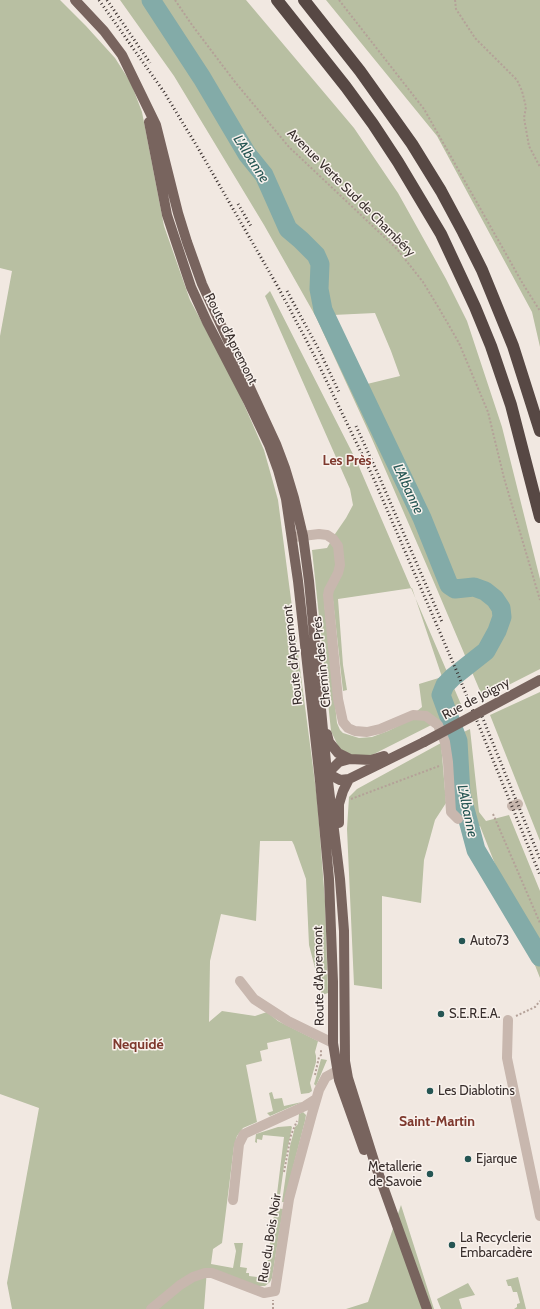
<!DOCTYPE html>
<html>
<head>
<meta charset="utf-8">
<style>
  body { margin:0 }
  canvas { display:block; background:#f1e8e1 }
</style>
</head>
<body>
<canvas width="540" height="1309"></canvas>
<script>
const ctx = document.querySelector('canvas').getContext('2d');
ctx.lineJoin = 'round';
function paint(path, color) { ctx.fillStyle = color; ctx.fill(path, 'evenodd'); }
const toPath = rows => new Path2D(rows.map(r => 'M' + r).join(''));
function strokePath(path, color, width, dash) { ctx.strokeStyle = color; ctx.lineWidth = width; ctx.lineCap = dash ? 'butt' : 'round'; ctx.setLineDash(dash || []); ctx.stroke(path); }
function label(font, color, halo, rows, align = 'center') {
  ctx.font = font + ' Cabin,sans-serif'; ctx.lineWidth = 3; ctx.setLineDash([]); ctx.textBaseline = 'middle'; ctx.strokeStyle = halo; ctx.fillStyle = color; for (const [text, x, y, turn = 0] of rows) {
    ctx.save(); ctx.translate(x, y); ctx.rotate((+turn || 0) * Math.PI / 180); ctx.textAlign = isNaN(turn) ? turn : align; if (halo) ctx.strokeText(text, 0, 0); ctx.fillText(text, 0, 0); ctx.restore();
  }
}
paint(toPath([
  [0,0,60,0,86,26,115,58,131,83,142,112,164,226,190,300,235,384,264,450,278,500,317,798,325,901,328,993,322,995,309,945,306,879,294,845,292,841,260,841,256,921,221,914,210,961,209,1022,222,1011,255,1016,267,1012,278,1021,318,1041,315,1052,316,1056,316,1062,310,1083,312,1091,309,1093,301,1094,290,1038,267,1043,268,1049,260,1051,262,1061,246,1065,257,1122,243,1128,237,1136,234,1146,222,1243,213,1249,211,1264,233,1268,236,1251,234,1243,243,1243,240,1267,247,1268,246,1273,249,1273,249,1276,265,1278,275,1208,283,1209,272,1278,270,1282,265,1286,257,1286,207,1269,204,1309,12,1309,7,1283,39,1108,0,1094,0,336,12,271,0,268],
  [120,0,246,0,354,128,398,193,446,279,467,321,502,427,540,579,540,669,483,698,433,580,372,439,316,317,264,225,174,76],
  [375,313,391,351,400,376,367,384,333,315],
  [326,0,540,0,540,347,532,312,437,136],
  [270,291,357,462,463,709,372,755,351,756,339,748,331,731,312,550,327,548,335,534,346,518,353,505,350,489,265,296],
  [412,588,442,677,419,684,422,707,400,725,388,731,372,737,359,738,343,733,340,730,337,723,324,601,333,600,343,691,347,690,343,665,338,599],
  [540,692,540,841,490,715],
  [470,729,479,812,486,821,509,815,540,891,540,978,480,826,462,832,453,799,447,740],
  [441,743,446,803,435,820,424,860,421,903,382,896,382,989,354,985,347,829,349,797,357,789],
  [321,1059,327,1060,316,1086,314,1084,315,1081],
  [272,1092,274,1099,282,1098,284,1106,302,1102,270,1116,267,1113,273,1111,269,1093],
  [303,1112,306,1115,305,1121,284,1202,282,1202,290,1146,295,1127,298,1124,299,1114],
  [291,1126,292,1127,284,1166,279,1202,276,1202,284,1137,263,1135,262,1140,257,1139,257,1143,255,1142,256,1134,278,1127],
  [401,1205,434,1309,346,1309,368,1302],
  [518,1277,526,1309,514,1309,517,1307,517,1304,520,1303,517,1292,513,1292,511,1286,508,1286,506,1280],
  [468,1283,475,1295,459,1299,462,1309,441,1309,437,1299]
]), '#b8bfa2');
strokePath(toPath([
  [151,0,202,78,247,154,264,175,288,229,301,240,316,255,320,264,319,289,323,310,422,518,449,585,455,589,474,587,485,591,495,599,501,608,502,617,497,631,486,651,453,677,445,685,441,695,458,741,461,794,476,850,540,957]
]), '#83aba8', 19);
strokePath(toPath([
  [175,0,192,25,235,82,289,147,397,249,423,282,440,310,459,343,488,412,504,478,540,600],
  [339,0,424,109,523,284,540,311],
  [455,0,456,9,475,38,517,80,522,91,526,107,524,118,529,146,540,167],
  [351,799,439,766],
  [493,814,540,923],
  [516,1016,535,1007,540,1001],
  [315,1075,319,1057,321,1055,321,1049],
  [284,1172,291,1135,297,1121],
  [271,1205,279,1206],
  [273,1309,273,1300]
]), '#b4a198', 2, [2, 2]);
strokePath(toPath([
  [294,537,319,534,327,535,333,539,338,546,340,565,338,573,329,590,328,595,338,699,343,722,348,728,355,731,367,732,380,729,413,715,426,716,438,725,445,742,448,762,451,812,458,819],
  [512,806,518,804],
  [240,981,254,999,288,1021,333,1043],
  [508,1020,507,1058,540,1216],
  [233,1200,239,1144,244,1134,305,1106,316,1099],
  [151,1309,180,1285,193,1277,205,1273,212,1273,264,1293,275,1291,289,1199,312,1114,319,1090,326,1077,337,1071,346,1069]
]), '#c8b7ae', 10);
strokePath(toPath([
  [75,0,104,31,122,55,156,125,178,213,187,242,202,284,276,444,285,468,294,498,303,536,309,581,327,773,340,879,344,931,345,1061,348,1078,375,1164,427,1309],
  [149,122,167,215,191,287,207,322,249,403,269,445,278,470,286,499,298,581,320,781,329,879,333,982,333,1043,339,1080,364,1150],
  [327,734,329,742,338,753,350,759],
  [323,771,340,780,349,779,424,742],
  [325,776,339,762,350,759,371,760,384,756],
  [339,823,339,804,343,791,349,779]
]), '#78645e', 10);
strokePath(toPath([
  [277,0,346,87,373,124,398,162,441,234,475,307,491,346,511,405,540,517],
  [304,0,360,71,412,144,441,191,463,232,482,270,513,346,540,431]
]), '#574844', 12);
strokePath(toPath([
  [99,0,164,92,198,148,278,287,313,353,373,477,457,672,540,875],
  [107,0,150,63],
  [238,204,252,228],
  [287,291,319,350,339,392],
  [356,426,378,474,442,622],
  [479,709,540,859]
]), '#382e2c', 3, [1, 3]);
strokePath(toPath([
  [424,742,540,680]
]), '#78645e', 10);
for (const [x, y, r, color] of [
  [462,941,4,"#255553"],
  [441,1014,4,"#255553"],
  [430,1091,4,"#255553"],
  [468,1159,4,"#255553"],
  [430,1174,4,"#255553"],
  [452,1245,4,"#255553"]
]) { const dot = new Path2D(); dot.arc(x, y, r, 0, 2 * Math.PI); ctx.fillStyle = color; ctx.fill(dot); strokePath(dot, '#f9f2ed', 1.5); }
label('13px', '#382e2c', '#f9f2ed', [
  ["Avenue Verte Sud de Chambéry",351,193,45],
  ["Route d'Apremont",231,339,63],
  ["Route d'Apremont",293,655,-96],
  ["Chemin des Prés",322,662,-96],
  ["Rue de Joigny",476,699,-28],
  ["Route d'Apremont",319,976,-91],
  ["Rue du Bois Noir",270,1238,-81]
]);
label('13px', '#382e2c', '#f9f2ed', [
  ["Auto73",470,941],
  ["S.E.R.E.A.",449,1014],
  ["Les Diablotins",438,1091],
  ["Ejarque",476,1159],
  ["Metallerie",422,1167,"right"],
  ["de Savoie",422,1182,"right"],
  ["La Recyclerie",460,1238],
  ["Embarcadère",460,1253]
], 'left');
label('italic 14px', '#255553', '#f9f2ed', [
  ["L'Albanne",251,159,57],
  ["L'Albanne",408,489,65],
  ["L'Albanne",467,811,78]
]);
label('bold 14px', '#7e382d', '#f9f2ed', [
  ["Les Près",347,461],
  ["Nequidé",138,1045],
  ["Saint-Martin",437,1122]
]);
</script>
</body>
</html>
